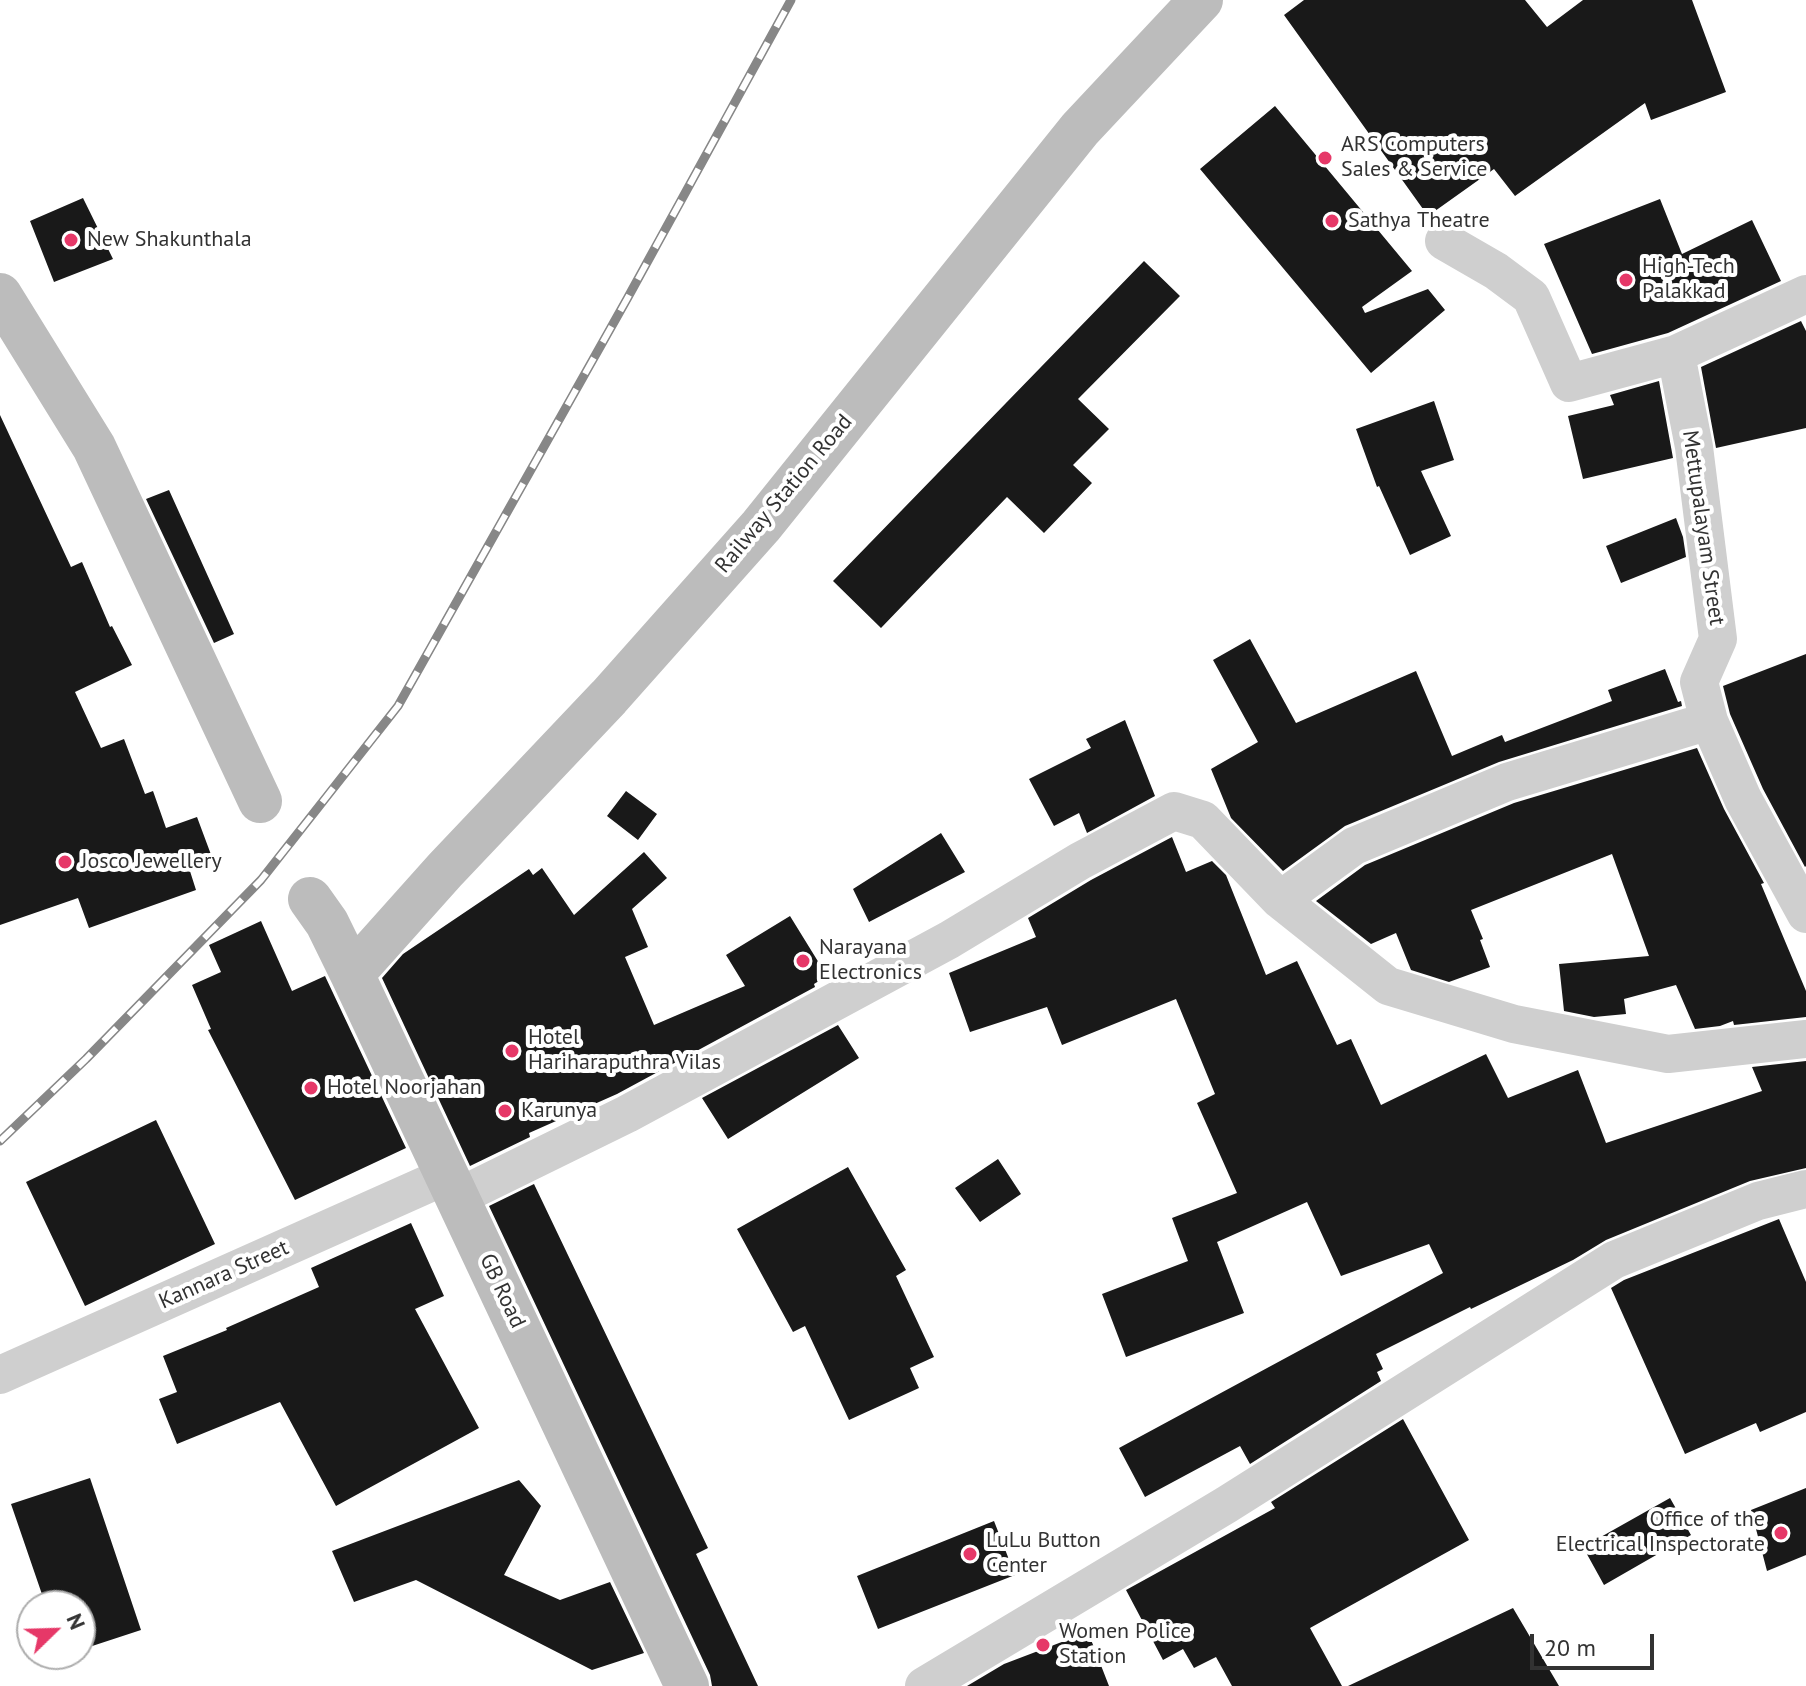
<!DOCTYPE html>
<html>
<head>
<meta charset="utf-8">
<style>
  body { margin:0 }
  #map { position:relative; width:1806px; height:1686px; overflow:hidden; background:#fff; font-family:"PT Sans",sans-serif }
  canvas { display:block }
  .north { position:absolute; left:16px; top:1590px; width:80px; height:80px; box-sizing:border-box; background:#fff; border:2px solid #adadad; border-radius:50%; rotate:67deg; font-size:22px; font-weight:700; line-height:32px; text-align:center; color:#323232 }
  .north::after { content:''; display:block; margin:auto; width:28px; height:36px; background:#e63868; clip-path:polygon(50% 0,100% 100%,50% 72%,0 100%) }
  .scale { position:absolute; left:1530px; top:1634px; width:124px; height:36px; box-sizing:border-box; border:4px solid #323232; border-top:0; padding-left:10px; font-size:24px; line-height:28px; white-space:nowrap; color:#323232; -webkit-text-stroke:6px #fff; paint-order:stroke }
</style>
</head>
<body>
<div id="map">
<canvas width="1806" height="1686"></canvas>
<div class="north">N</div>
<div class="scale">20 m</div>
</div>
<script>
const ctx = document.querySelector('canvas').getContext('2d');
ctx.lineJoin = 'round';
function paint(path, color) { ctx.fillStyle = color; ctx.fill(path, 'evenodd'); }
const toPath = rows => new Path2D(rows.map(r => 'M' + r).join(''));
function strokePath(path, color, width, dash) { ctx.strokeStyle = color; ctx.lineWidth = width; ctx.lineCap = dash ? 'butt' : 'round'; ctx.setLineDash(dash || []); ctx.stroke(path); }
function label(font, color, halo, rows, align = 'center') {
  ctx.font = font + ' "PT Sans",sans-serif'; ctx.lineWidth = 8; ctx.setLineDash([]); ctx.textBaseline = 'middle'; ctx.strokeStyle = halo; ctx.fillStyle = color; for (const [text, x, y, turn = 0] of rows) {
    ctx.save(); ctx.translate(x, y); ctx.rotate((+turn || 0) * Math.PI / 180); ctx.textAlign = isNaN(turn) ? turn : align; if (halo) ctx.strokeText(text, 0, 0); ctx.fillText(text, 0, 0); ctx.restore();
  }
}
paint(toPath([
  [1304,0,1525,0,1547,27,1583,0,1692,0,1726,92,1651,120,1645,103,1515,196,1494,169,1428,216,1284,15],
  [1275,106,1412,271,1362,307,1365,313,1428,289,1445,310,1371,373,1200,169],
  [83,198,113,259,54,282,30,221],
  [1660,199,1682,254,1752,220,1781,281,1668,333,1592,354,1544,244],
  [1144,261,1180,296,1078,399,1109,429,1073,465,1092,483,1044,533,1007,497,881,628,833,581],
  [1801,321,1806,331,1806,428,1716,448,1701,367],
  [1659,381,1673,458,1583,479,1568,416,1614,405,1610,395],
  [1434,401,1454,460,1421,471,1451,536,1410,555,1379,486,1377,487,1356,429],
  [0,415,71,567,82,562,110,627,112,626,132,665,75,692,101,748,124,739,145,794,153,791,166,828,197,817,213,860,189,868,196,890,89,928,78,898,0,925],
  [169,490,234,634,214,643,146,499],
  [1676,518,1683,537,1686,557,1621,583,1606,546],
  [1250,639,1296,723,1416,671,1452,756,1502,735,1505,742,1612,701,1608,690,1665,669,1678,702,1681,701,1682,706,1499,762,1345,826,1283,871,1231,818,1211,769,1258,742,1213,660],
  [1806,654,1806,866,1805,867,1763,789,1730,714,1723,686],
  [1125,720,1155,796,1087,833,1079,813,1054,826,1029,779,1091,748,1086,739],
  [1697,748,1724,809,1764,883,1761,884,1806,991,1806,1017,1734,1025,1733,1021,1720,1026,1695,1029,1676,985,1624,999,1626,1014,1594,1017,1564,1011,1559,964,1649,956,1612,854,1471,910,1483,939,1480,940,1490,967,1449,982,1411,970,1396,933,1371,944,1316,901,1365,865,1514,803],
  [626,791,657,814,638,840,607,816],
  [941,833,965,872,869,922,853,889],
  [1172,837,1186,872,1212,861,1226,875,1266,975,1297,961,1337,1045,1351,1039,1381,1105,1486,1054,1508,1098,1578,1070,1606,1143,1762,1091,1752,1067,1806,1061,1806,1168,1750,1181,1606,1240,1573,1260,1471,1309,1470,1307,1376,1354,1383,1369,1377,1372,1381,1381,1250,1464,1240,1446,1145,1497,1119,1448,1443,1273,1429,1244,1341,1276,1307,1202,1217,1242,1244,1313,1126,1357,1102,1294,1188,1261,1172,1218,1237,1193,1197,1103,1215,1094,1176,999,1062,1045,1047,1007,970,1032,949,973,1036,937,1028,918,1091,880],
  [644,852,667,878,632,909,648,947,625,957,654,1025,745,986,726,955,790,916,827,976,814,984,815,987,617,1094,529,1133,530,1137,470,1166,382,978,403,954,529,869,533,875,542,868,574,915],
  [261,921,292,991,325,976,406,1148,295,1200,208,1030,211,1029,192,985,221,972,209,945],
  [838,1025,859,1058,728,1139,702,1098],
  [156,1120,215,1244,85,1306,26,1182],
  [998,1159,1021,1194,980,1222,955,1188],
  [848,1167,906,1270,896,1276,934,1357,910,1368,919,1388,849,1420,805,1326,793,1332,737,1229],
  [534,1184,708,1548,696,1554,758,1686,712,1686,710,1675,489,1206],
  [1779,1219,1806,1282,1806,1412,1760,1432,1756,1423,1685,1454,1611,1288,1624,1280],
  [411,1223,444,1296,415,1309,479,1428,336,1506,280,1402,177,1444,159,1399,177,1392,163,1356,227,1330,226,1328,319,1287,311,1268],
  [1403,1419,1469,1540,1310,1628,1342,1686,1232,1686,1216,1657,1194,1668,1183,1649,1163,1660,1126,1590,1275,1508,1271,1502],
  [90,1478,141,1630,80,1650,80,1606,46,1606,11,1504],
  [519,1480,541,1506,504,1575,560,1600,610,1582,644,1653,592,1670,416,1580,354,1602,332,1551],
  [1806,1488,1806,1555,1767,1571,1751,1510],
  [1670,1498,1691,1535,1604,1585,1583,1547],
  [994,1521,1015,1575,878,1629,857,1576],
  [1513,1608,1559,1686,1348,1686],
  [1088,1632,1109,1686,967,1686,1004,1664]
]), '#191919');
strokePath(toPath([
  [1444,241,1496,271,1531,297,1569,383,1676,354],
  [1806,294,1676,354,1694,447,1718,639,1699,682,1709,721,1743,799,1806,914],
  [1280,900,1354,846,1507,782,1709,721],
  [458,1197,627,1114,949,940,1080,861,1174,811,1203,820,1280,900,1388,986,1514,1024,1668,1054,1806,1039],
  [0,1375,448,1175],
  [924,1686,1226,1505,1614,1260,1758,1201,1806,1189]
]), '#cfcfcf', 38);
strokePath(toPath([
  [0,295,94,447,260,801],
  [310,899,327,923,352,974,687,1686],
  [352,974,445,870,609,697,761,526,1080,129,1201,0]
]), '#bcbcbc', 44);
const rail = toPath([
  [0,1141,86,1059,261,880,398,706,627,299,791,0]
]);
strokePath(rail, '#878787', 9);
strokePath(rail, '#fff', 6, [18]);
for (const [x, y, r, color] of [
  [1325,158,8,"#e63868"],
  [1332,221,8,"#e63868"],
  [71,240,8,"#e63868"],
  [1626,280,8,"#e63868"],
  [65,862,8,"#e63868"],
  [803,961,8,"#e63868"],
  [512,1051,8,"#e63868"],
  [311,1088,8,"#e63868"],
  [505,1111,8,"#e63868"],
  [1781,1533,8,"#e63868"],
  [970,1554,8,"#e63868"],
  [1043,1645,8,"#e63868"]
]) { const dot = new Path2D(); dot.arc(x, y, r, 0, 2 * Math.PI); ctx.fillStyle = color; ctx.fill(dot); strokePath(dot, '#fff', 3); }
label('22px', '#323232', '#fff', [
  ["ARS Computers",1341,145],
  ["Sales & Service",1341,170],
  ["Sathya Theatre",1348,221],
  ["New Shakunthala",87,240],
  ["High-Tech",1642,267],
  ["Palakkad",1642,292],
  ["Josco Jewellery",81,862],
  ["Narayana",819,948],
  ["Electronics",819,973],
  ["Hotel",528,1038],
  ["Hariharaputhra Vilas",528,1063],
  ["Hotel Noorjahan",327,1088],
  ["Karunya",521,1111],
  ["Office of the",1765,1520,"right"],
  ["Electrical Inspectorate",1765,1545,"right"],
  ["LuLu Button",986,1541],
  ["Center",986,1566],
  ["Women Police",1059,1632],
  ["Station",1059,1657]
], 'left');
label('22px', '#323232', '#fff', [
  ["Railway Station Road",784,494,-50],
  ["Mettupalayam Street",1703,528,82],
  ["Kannara Street",224,1275,-24],
  ["GB Road",502,1291,65]
]);
</script>
</body>
</html>
